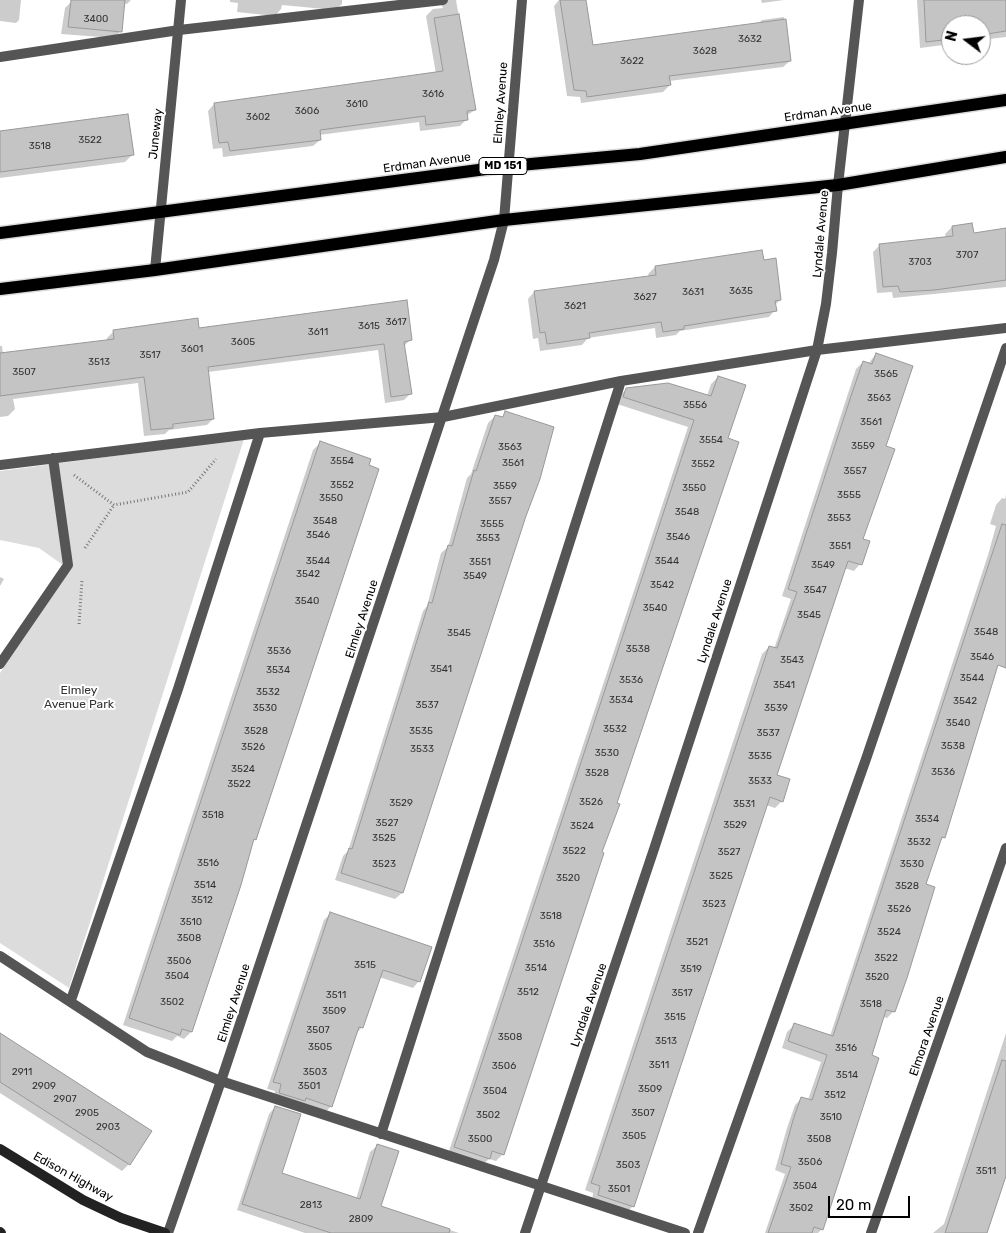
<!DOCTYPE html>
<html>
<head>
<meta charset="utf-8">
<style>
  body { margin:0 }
  #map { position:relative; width:1006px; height:1233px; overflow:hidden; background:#fff; font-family:Rubik,sans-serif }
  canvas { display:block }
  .north { position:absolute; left:941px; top:15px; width:50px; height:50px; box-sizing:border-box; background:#fff; border:1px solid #999; border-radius:50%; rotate:285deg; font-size:14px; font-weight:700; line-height:20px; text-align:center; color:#000 }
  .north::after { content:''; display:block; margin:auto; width:18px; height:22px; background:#000; clip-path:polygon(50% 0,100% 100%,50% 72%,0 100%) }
  .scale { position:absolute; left:828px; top:1196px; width:82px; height:22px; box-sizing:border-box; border:2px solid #000; border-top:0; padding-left:6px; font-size:15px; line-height:18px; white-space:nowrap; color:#000; -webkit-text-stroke:4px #fff; paint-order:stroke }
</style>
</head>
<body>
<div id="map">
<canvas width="1006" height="1233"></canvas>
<div class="north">N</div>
<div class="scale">20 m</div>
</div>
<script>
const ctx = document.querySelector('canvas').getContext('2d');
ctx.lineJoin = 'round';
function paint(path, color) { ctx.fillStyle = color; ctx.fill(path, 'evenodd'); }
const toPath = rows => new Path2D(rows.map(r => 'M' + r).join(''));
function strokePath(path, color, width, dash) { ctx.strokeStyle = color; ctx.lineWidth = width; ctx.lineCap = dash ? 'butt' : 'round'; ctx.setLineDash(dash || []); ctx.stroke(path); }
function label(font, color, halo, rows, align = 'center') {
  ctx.font = font + ' Rubik,sans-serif'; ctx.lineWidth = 4; ctx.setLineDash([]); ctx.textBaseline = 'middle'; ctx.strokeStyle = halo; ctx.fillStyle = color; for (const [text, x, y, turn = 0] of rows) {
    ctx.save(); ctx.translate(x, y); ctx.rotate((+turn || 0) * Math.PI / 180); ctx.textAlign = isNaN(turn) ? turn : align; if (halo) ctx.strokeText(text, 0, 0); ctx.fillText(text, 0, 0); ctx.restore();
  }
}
paint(toPath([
  [244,439,69,988,0,943,0,673,70,570,39,548,0,540,0,471]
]), '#dcdcdc');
paint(toPath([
  [0,0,21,0,19,20,16,23,0,21],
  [80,0,131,0,127,4,123,3,121,31,114,38,61,34,65,8,72,1],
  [230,0,342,0,342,4,335,10,282,5,281,9,275,16,237,12,238,3,230,2],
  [439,0,456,0,475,110,466,116,466,120,460,126,420,131,419,122,319,135,320,140,313,146,223,157,222,148,213,149,208,111,214,104,436,74,426,16,433,9,443,8],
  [559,0,585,0,592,46,757,25,762,20,784,17,790,61,783,67,669,81,670,85,663,92,581,103,580,97,567,96,554,6],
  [761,0,784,0,762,3],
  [917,0,1006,0,1006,37,981,40,981,25,951,25,951,44,920,48],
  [0,132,132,155,125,162,0,178],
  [952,227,973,234,1006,230,1006,287,893,298,892,292,877,293,873,252,880,245,946,238,945,234],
  [763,261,780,300,775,305,775,310,769,317,680,331,676,335,656,338,655,328,588,338,582,345,540,351,538,338,533,339,528,299,534,292,649,277,648,274,655,267],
  [198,329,410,340,403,347,410,394,404,400,385,403,378,350,208,372,213,419,207,425,169,430,165,434,144,436,138,383,13,399,15,409,8,416,0,417,0,346,2,346,3,354,107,341,107,338,114,331],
  [876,354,885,447,861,539,860,564,854,571,844,568,776,775,782,801,775,808,766,805,633,1206,626,1213,592,1202,593,1193,585,1190,762,654,769,647,774,649,791,599,782,596,856,369,863,362,868,364],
  [718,377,727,439,600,853,503,1154,496,1161,489,1159,482,1165,448,1154,688,427,617,404,619,396,627,389,707,396,711,384],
  [507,413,524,516,402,893,395,899,335,880,343,856,348,851,423,611,427,606,441,553,448,547,467,478,471,474,488,423,495,416,502,418],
  [320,443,255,839,251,843,240,884,191,1032,184,1039,177,1036,172,1041,123,1025,313,450],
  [1006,495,1006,638,944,837,939,842,925,885,894,1011,887,1018,883,1017,822,1229,818,1233,765,1233,785,1174,775,1170,787,1128,795,1105,802,1098,808,1100,821,1062,782,1048,787,1032,794,1025,830,1036,988,555,996,526,990,524,996,505,1002,498,1005,499],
  [0,577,4,579,0,586],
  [331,913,419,981,413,988,379,977,362,1027,356,1034,331,1106,325,1113,273,1099,275,1091,267,1089,324,920],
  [1006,1033,1006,1174,986,1233,933,1233,944,1224],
  [0,1035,129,1164,122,1171,0,1093],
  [275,1107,280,1174,356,1199,370,1152,377,1146,380,1207,459,1233,305,1233,237,1210,269,1114]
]), '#0003');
const building = toPath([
  [71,0,125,0,122,32,68,27,71,0],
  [560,0,586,0,593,45,786,19,791,61,669,76,671,85,587,97,586,91,574,90,560,0],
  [924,0,1006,0,1006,31,981,35,981,25,951,25,951,39,926,42,924,0],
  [459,14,476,110,467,111,468,120,426,125,425,116,320,130,321,140,230,151,228,142,219,143,214,103,443,71,434,18,459,14],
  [128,114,134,155,0,172,0,131,128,114],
  [972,223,974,233,1006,228,1006,280,935,290,900,292,898,286,883,287,879,244,953,236,952,226,972,223],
  [762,250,764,260,776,258,781,300,775,301,777,311,684,326,684,329,663,332,661,322,589,333,590,338,547,344,545,332,540,333,534,291,656,275,655,266,762,250],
  [407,300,412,340,404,342,412,394,391,397,384,344,208,367,214,419,173,424,173,428,151,430,144,377,0,396,0,353,114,339,113,330,198,318,199,328,407,300],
  [876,353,913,366,886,446,895,449,863,539,870,541,862,565,848,561,777,775,790,779,783,802,770,797,634,1207,598,1195,600,1186,591,1183,769,646,777,648,797,592,788,589,851,396,863,361,872,364,876,353],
  [718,376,746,385,728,438,739,442,617,803,620,804,602,852,604,853,504,1155,492,1151,490,1159,454,1147,694,420,623,397,626,388,668,383,711,396,718,376],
  [505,411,554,427,540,479,526,516,403,893,341,873,349,848,352,849,429,602,432,603,448,545,452,546,474,470,476,471,495,415,503,417,505,411],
  [320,441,371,459,369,465,379,469,256,840,254,839,241,885,192,1032,182,1029,180,1035,129,1018,320,441],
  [1002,524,1006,525,1006,668,998,665,945,838,942,837,926,884,935,887,907,978,895,1012,886,1010,872,1055,879,1058,823,1230,814,1227,812,1233,768,1233,791,1167,781,1164,793,1120,801,1097,812,1100,827,1055,788,1041,794,1023,833,1036,1002,524],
  [330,912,432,947,420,982,383,970,363,1028,359,1027,332,1107,306,1098,305,1101,279,1093,281,1084,273,1082,330,912],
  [0,1033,152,1131,130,1165,0,1082,0,1033],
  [1002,1060,1006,1061,1006,1176,987,1233,945,1233,1002,1060],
  [275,1106,301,1114,282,1173,360,1199,377,1144,399,1151,381,1206,450,1229,449,1233,331,1233,242,1204,275,1106]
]);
paint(building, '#c4c4c4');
strokePath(building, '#999', 1);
const primary = toPath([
  [0,233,509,166,640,154,1006,100],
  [0,289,155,270,504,220,838,185,1006,157]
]);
strokePath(primary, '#dbdbdb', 15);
strokePath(toPath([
  [74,475,114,505,188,492,216,459],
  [85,548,114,505],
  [79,624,82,580]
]), '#777', 3, [1, 2.5]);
strokePath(toPath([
  [0,57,179,30,443,0],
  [0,465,260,433,443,417,621,381,817,350,1006,328],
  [0,664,68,565,53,458],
  [0,956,147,1052,221,1081,685,1233],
  [71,1000,178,689,260,433],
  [381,1134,621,381],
  [698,1233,866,759,1006,348]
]), '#555', 10);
strokePath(toPath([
  [155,270,181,0],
  [168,1233,221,1081,494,260,504,220,522,0],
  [525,1233,654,849,817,350,826,304,832,253,838,185,859,0],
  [871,1233,1006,848]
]), '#555', 10);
strokePath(toPath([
  [0,1149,83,1200,121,1218,165,1233],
  [0,1232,1,1233]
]), '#222', 10);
strokePath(primary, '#000', 12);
label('10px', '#313131', null, [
  ["3400",96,19],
  ["3632",750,39],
  ["3628",705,51],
  ["3622",632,61],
  ["3616",433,94],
  ["3610",357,104],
  ["3606",307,111],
  ["3602",258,117],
  ["3522",90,140],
  ["3518",40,146],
  ["3707",967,255],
  ["3703",920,262],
  ["3635",741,291],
  ["3631",693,292],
  ["3627",645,297],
  ["3621",575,306],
  ["3617",396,322],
  ["3615",369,326],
  ["3611",318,332],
  ["3605",243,342],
  ["3601",192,349],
  ["3517",150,355],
  ["3513",99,362],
  ["3507",24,372],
  ["3565",886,374],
  ["3563",879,398],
  ["3556",695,405],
  ["3561",871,422],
  ["3554",711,440],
  ["3559",863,446],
  ["3563",510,447],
  ["3554",342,461],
  ["3561",513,463],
  ["3552",703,464],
  ["3557",855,471],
  ["3552",342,485],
  ["3559",505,486],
  ["3550",694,488],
  ["3555",849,495],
  ["3550",331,498],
  ["3557",500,501],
  ["3548",687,512],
  ["3553",839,518],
  ["3548",325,521],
  ["3555",492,524],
  ["3546",318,535],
  ["3546",678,537],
  ["3553",488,538],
  ["3551",840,546],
  ["3544",318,561],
  ["3544",667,561],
  ["3551",480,562],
  ["3549",823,565],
  ["3542",308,574],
  ["3549",475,576],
  ["3542",662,585],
  ["3547",815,590],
  ["3540",307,601],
  ["3540",655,608],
  ["3545",809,615],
  ["3548",986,632],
  ["3545",459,633],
  ["3538",638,649],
  ["3536",279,651],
  ["3546",982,657],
  ["3543",792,660],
  ["3541",441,669],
  ["3534",278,670],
  ["3544",972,678],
  ["3536",631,680],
  ["3541",784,685],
  ["3532",268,692],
  ["3534",621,700],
  ["3542",965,701],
  ["3537",427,705],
  ["3530",265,708],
  ["3539",776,708],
  ["3540",958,723],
  ["3532",615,729],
  ["3528",256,731],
  ["3535",421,731],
  ["3537",768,733],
  ["3538",953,746],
  ["3526",253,747],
  ["3533",422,749],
  ["3530",607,753],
  ["3535",760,756],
  ["3524",243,769],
  ["3536",943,772],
  ["3528",597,773],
  ["3533",760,781],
  ["3522",239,784],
  ["3526",591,802],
  ["3529",401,803],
  ["3531",744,804],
  ["3518",213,815],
  ["3534",927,819],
  ["3527",387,823],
  ["3529",735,825],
  ["3524",582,826],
  ["3525",384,838],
  ["3532",919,842],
  ["3522",574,851],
  ["3527",729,852],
  ["3516",208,863],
  ["3523",384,864],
  ["3530",912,864],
  ["3525",721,876],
  ["3520",568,878],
  ["3514",205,885],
  ["3528",907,886],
  ["3512",202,900],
  ["3523",714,904],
  ["3526",899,909],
  ["3518",551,916],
  ["3510",191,922],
  ["3524",889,932],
  ["3508",189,938],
  ["3521",697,942],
  ["3516",544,944],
  ["3522",886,958],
  ["3506",179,961],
  ["3515",365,965],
  ["3514",536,968],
  ["3519",691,969],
  ["3504",177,976],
  ["3520",877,977],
  ["3512",528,992],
  ["3517",682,993],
  ["3511",336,995],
  ["3502",172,1002],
  ["3518",871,1004],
  ["3509",334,1011],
  ["3515",675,1017],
  ["3507",318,1030],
  ["3508",510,1037],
  ["3513",666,1041],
  ["3505",320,1047],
  ["3516",846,1048],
  ["3511",659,1065],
  ["3506",504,1066],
  ["2911",22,1072],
  ["3503",315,1072],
  ["3514",847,1075],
  ["2909",44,1086],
  ["3501",309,1086],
  ["3509",650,1089],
  ["3504",495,1091],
  ["3512",835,1095],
  ["2907",65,1099],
  ["2905",87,1113],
  ["3507",643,1113],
  ["3502",488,1115],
  ["3510",831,1117],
  ["2903",108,1127],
  ["3505",634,1136],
  ["3500",480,1139],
  ["3508",819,1139],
  ["3506",810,1162],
  ["3503",628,1165],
  ["3511",986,1171],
  ["3504",805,1186],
  ["3501",619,1189],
  ["2813",311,1205],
  ["3502",801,1208],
  ["2809",361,1219]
]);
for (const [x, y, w] of [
  [503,166,48]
]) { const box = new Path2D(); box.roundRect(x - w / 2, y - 8.5, w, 17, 4); ctx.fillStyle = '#fff'; ctx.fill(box); strokePath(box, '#000', 1); }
label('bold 11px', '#000', null, [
  ["MD 151",503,166]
]);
label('12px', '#000', '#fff', [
  ["Elmley Avenue",501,103,-86],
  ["Erdman Avenue",828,112,-8],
  ["Juneway",156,134,-84],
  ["Erdman Avenue",427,163,-8],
  ["Lyndale Avenue",821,234,-85],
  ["Elmley Avenue",362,619,-72],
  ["Lyndale Avenue",715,621,-72],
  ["Elmley Avenue",234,1003,-72],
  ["Lyndale Avenue",589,1005,-71],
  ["Elmora Avenue",927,1036,-71],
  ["Edison Highway",73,1177,29]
]);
label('12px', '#333', '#fff', [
  ["Elmley",79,691],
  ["Avenue Park",79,705]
]);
</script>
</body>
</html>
